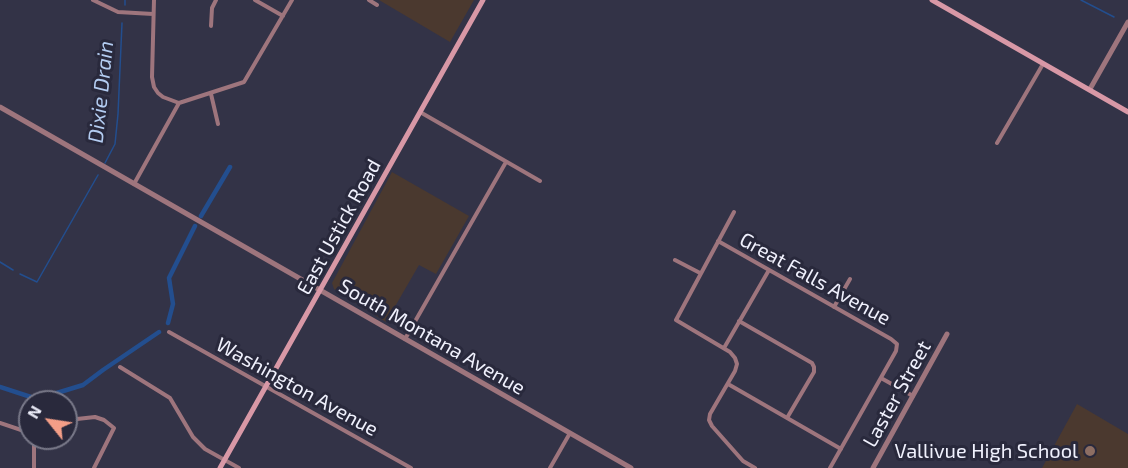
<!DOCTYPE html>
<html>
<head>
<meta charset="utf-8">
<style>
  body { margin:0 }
  #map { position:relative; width:1128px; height:468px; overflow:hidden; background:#333347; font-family:"Exo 2",sans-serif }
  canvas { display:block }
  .north { position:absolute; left:18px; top:390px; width:60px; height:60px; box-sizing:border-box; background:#29293c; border:2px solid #797989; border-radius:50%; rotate:300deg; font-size:16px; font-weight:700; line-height:24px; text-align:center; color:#f0f1fd }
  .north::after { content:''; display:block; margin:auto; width:21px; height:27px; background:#f49e87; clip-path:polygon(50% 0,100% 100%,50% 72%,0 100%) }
</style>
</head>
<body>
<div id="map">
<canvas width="1128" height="468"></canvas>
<div class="north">N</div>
</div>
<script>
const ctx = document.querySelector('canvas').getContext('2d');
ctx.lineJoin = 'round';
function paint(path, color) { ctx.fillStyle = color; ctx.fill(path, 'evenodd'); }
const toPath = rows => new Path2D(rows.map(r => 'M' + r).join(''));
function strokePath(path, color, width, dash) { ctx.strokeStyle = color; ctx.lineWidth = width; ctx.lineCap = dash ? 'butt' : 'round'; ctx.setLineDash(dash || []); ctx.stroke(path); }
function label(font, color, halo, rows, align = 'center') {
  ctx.font = font + ' "Exo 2",sans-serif'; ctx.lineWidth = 6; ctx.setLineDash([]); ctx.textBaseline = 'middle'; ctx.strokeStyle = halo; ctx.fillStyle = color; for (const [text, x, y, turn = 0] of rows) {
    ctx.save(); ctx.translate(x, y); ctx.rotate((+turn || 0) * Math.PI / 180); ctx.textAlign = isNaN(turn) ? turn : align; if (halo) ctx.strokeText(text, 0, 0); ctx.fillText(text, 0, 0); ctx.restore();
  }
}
paint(toPath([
  [392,172,469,216,436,274,419,265,386,322,334,289,332,283]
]), '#4a392f');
paint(toPath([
  [379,0,474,0,450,42],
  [1077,404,1128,434,1128,468,1042,468]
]), '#4b392f');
strokePath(toPath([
  [1081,0,1114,17],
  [125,5,125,0],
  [105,163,115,144,118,114,122,23],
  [0,262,13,270],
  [20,274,37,282,98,175]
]), '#234e8e', 1.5);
strokePath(toPath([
  [201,216,230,167],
  [168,323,173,304,169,278,195,226],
  [0,387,37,399,83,385,103,370,159,332]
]), '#234e8e', 4.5);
strokePath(toPath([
  [93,0,118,12,153,14],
  [154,0,152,77,154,87,158,93,163,97,179,103],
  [255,0,283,16],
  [369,0,377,5],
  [211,26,212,8,216,0],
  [211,94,218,124],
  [420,112,540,181],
  [997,143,1043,64],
  [134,184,179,103,244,82,292,0],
  [734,212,676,320,730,352,735,358,737,364,735,371,710,414,709,420,712,426,743,461,755,468],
  [718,241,891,339,897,344,896,351,830,468],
  [675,260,700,273],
  [834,307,850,279],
  [739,321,812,363,814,367,814,372,787,418],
  [169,332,411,468],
  [405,339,506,162],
  [724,348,769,270],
  [120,367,170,398,193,437,205,449,239,468],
  [881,378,913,396],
  [728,384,841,449],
  [0,423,30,433],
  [66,424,77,419,95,417,104,420,114,428,94,468],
  [34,468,34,438],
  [550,468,570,433]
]), '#9e757d', 4);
strokePath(toPath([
  [1090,89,1128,22],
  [0,107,631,468],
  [873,468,947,334]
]), '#9e757d', 5);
strokePath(toPath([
  [932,0,1128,112],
  [220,468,483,0]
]), '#d898a6', 5);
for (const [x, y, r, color] of [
  [1090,451,6,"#8d6e63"]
]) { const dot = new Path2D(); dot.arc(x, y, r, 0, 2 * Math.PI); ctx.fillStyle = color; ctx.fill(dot); strokePath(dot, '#29293c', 2); }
label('20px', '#f0f1fd', '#29293c', [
  ["East Ustick Road",339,227,-61],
  ["Great Falls Avenue",815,279,29],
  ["South Montana Avenue",432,337,30],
  ["Washington Avenue",297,387,29],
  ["Laster Street",897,394,-61]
]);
label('20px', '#f0f1fd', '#29293c', [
  ["Vallivue High School",1078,451]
], 'right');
label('italic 21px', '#b3ccf1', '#29293c', [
  ["Dixie Drain",101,92,-84]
]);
</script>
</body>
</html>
